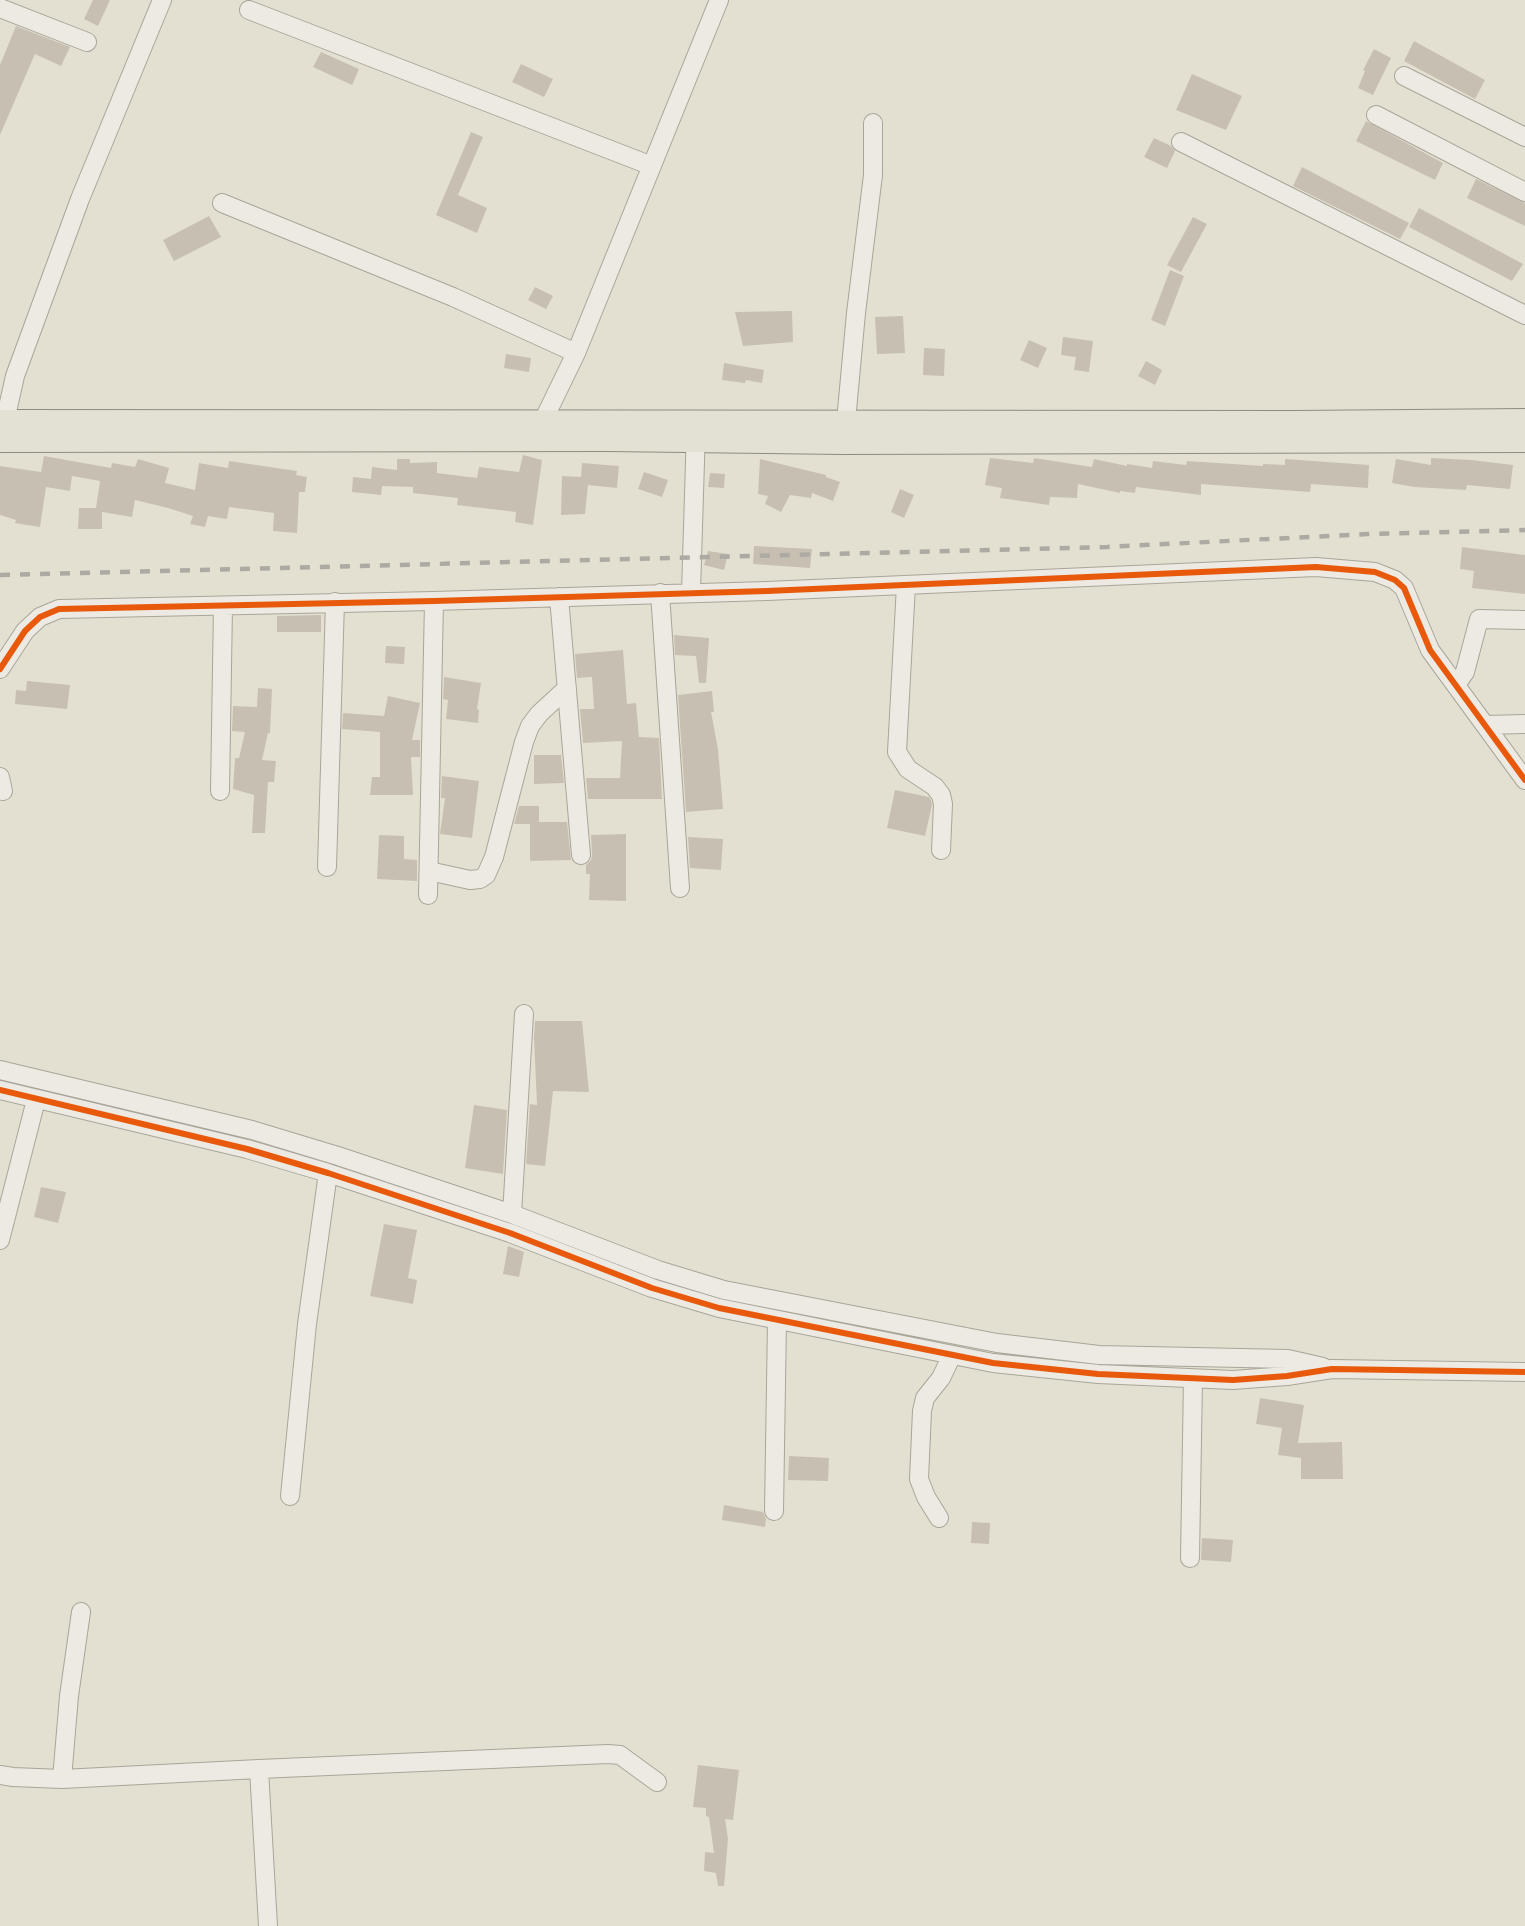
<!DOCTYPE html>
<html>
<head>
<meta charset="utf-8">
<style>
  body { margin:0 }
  canvas { display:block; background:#e3e0d1 }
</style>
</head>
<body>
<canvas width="1525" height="1926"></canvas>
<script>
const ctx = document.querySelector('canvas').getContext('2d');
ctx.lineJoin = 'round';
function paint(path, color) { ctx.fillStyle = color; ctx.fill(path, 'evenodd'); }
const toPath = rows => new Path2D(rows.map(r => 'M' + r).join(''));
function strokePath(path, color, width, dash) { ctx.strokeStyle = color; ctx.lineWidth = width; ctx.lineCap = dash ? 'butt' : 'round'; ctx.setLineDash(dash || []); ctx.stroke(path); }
paint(toPath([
  [93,0,110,0,98,26,84,19],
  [16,26,70,47,61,66,35,54,0,135,0,65],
  [1414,41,1485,80,1475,99,1404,61],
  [1374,49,1391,58,1373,95,1358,88,1365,71,1363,70],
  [321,52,359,69,352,85,313,67],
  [521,64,553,79,544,97,512,82],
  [1192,74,1242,96,1226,130,1176,110],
  [1366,121,1443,163,1435,180,1356,141],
  [471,132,483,137,458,195,487,208,477,233,436,215],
  [1154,138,1171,146,1175,151,1167,168,1144,157],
  [1302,167,1409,223,1400,239,1293,186],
  [1476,179,1525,203,1525,226,1467,198],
  [1419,208,1523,264,1512,281,1409,227],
  [209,216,221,237,174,261,163,240],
  [1193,217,1207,224,1181,272,1167,265],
  [1170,270,1184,276,1165,326,1151,320],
  [535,287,553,296,546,309,528,300],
  [792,311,793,342,743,346,735,312],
  [903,316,905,353,877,354,875,317],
  [1063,337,1093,341,1089,372,1074,370,1076,357,1061,355],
  [1029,340,1047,348,1038,368,1020,360],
  [924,348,945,349,944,376,923,375],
  [506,354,531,358,529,372,504,368],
  [1146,361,1162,370,1155,385,1138,376],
  [724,363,764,370,762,383,746,380,745,383,722,380],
  [523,455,542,460,533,525,515,522,516,512,457,505,458,498,413,493,413,487,382,486,381,495,352,492,353,477,371,479,372,467,397,470,397,459,410,459,410,463,437,462,437,473,477,478,479,467,519,472],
  [44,456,111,468,112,463,135,467,138,459,169,468,165,483,195,490,199,463,228,468,229,461,297,471,296,475,307,477,305,492,299,492,297,533,273,531,274,513,229,507,227,519,208,516,205,527,190,524,193,516,168,508,135,500,132,517,102,512,102,529,78,529,79,508,96,508,100,481,72,476,70,491,46,487,40,527,15,523,16,520,0,515,0,466,41,472],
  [990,458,1033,463,1034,458,1092,467,1094,459,1127,466,1127,464,1152,468,1153,461,1186,465,1187,461,1263,466,1263,464,1285,465,1285,459,1369,465,1368,488,1311,484,1310,492,1201,484,1201,495,1136,487,1135,493,1120,491,1120,493,1078,484,1077,498,1050,497,1049,505,1000,498,1002,488,985,485],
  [1431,458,1471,460,1513,465,1510,489,1467,485,1466,490,1415,487,1392,483,1396,459,1431,465],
  [760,459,826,475,826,477,840,482,833,501,812,493,811,498,790,495,781,512,765,504,768,496,758,494],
  [582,463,619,466,617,488,588,485,585,514,561,515,562,476,581,477],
  [644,472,668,480,662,497,638,489],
  [710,473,725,474,724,488,708,487],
  [900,489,914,495,904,518,891,512],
  [754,546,812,549,810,568,753,564],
  [1462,547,1525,555,1525,594,1472,588,1474,571,1460,569],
  [708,551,728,554,724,570,704,565],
  [321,615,321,632,277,632,277,616],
  [674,635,709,638,706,683,699,683,696,656,675,655],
  [386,646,405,647,404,664,385,663],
  [623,650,627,704,636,703,639,737,659,738,662,799,588,799,586,778,620,778,622,741,583,743,580,709,594,709,592,677,577,678,575,654],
  [444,677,481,683,477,709,479,710,478,723,446,719,448,700,443,699],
  [27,681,70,685,67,709,15,704,16,690,26,691],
  [258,688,272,689,270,733,268,733,262,760,276,761,274,782,268,782,265,833,252,833,254,795,233,789,235,758,239,758,245,732,232,731,233,706,257,707],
  [712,691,714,712,711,712,718,749,723,809,686,812,678,695],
  [388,696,420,703,412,740,420,740,420,757,411,757,413,795,370,795,372,777,380,777,380,732,342,729,343,713,384,716],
  [534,755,561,755,564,783,534,784],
  [442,776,479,781,472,838,440,834,445,798,441,798],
  [895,790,929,797,931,800,932,805,925,836,887,828],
  [519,806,539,806,539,822,567,822,571,860,530,861,530,824,514,824],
  [626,834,626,901,589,900,590,874,586,874,586,865,591,860,592,855,591,835],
  [379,835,404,836,404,859,417,860,417,881,377,879],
  [688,837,723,839,721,870,690,868],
  [535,1021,582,1021,589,1092,553,1091,545,1166,526,1164,530,1104,537,1105,534,1037],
  [474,1105,507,1110,503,1174,465,1168],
  [41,1187,66,1192,58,1223,34,1217],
  [384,1224,417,1230,408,1278,417,1280,413,1304,370,1296],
  [508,1246,524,1252,519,1277,503,1274],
  [1260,1398,1304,1405,1298,1443,1342,1442,1343,1479,1301,1479,1301,1458,1278,1455,1282,1428,1256,1424],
  [789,1456,829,1458,828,1481,788,1480],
  [724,1505,763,1512,766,1519,765,1527,722,1520],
  [972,1522,990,1523,989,1544,971,1543],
  [1202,1538,1233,1540,1231,1562,1201,1560],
  [698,1765,739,1770,733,1820,725,1819,728,1839,724,1886,718,1886,716,1873,704,1871,705,1852,714,1853,709,1817,706,1816,706,1808,693,1807]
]), '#c7c0b2');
const minor = toPath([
  [0,8,87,42],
  [249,10,652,166],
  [1404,76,1525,137],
  [1376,115,1525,192],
  [1181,142,1525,315],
  [222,203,453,297,576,353],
  [543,421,576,353,719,0],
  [846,421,856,313,873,175,873,123],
  [2,434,15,376,80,199,162,0],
  [906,585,897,752,908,769,935,787,941,795,943,804,941,850],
  [691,592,696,429],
  [660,593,680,888],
  [559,597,581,855],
  [0,669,25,631,40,617,59,609,434,601,767,591,1316,567,1375,572,1395,580,1404,588,1430,650,1525,780],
  [1456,685,1465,672,1479,619,1525,620],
  [1485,725,1525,724],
  [0,777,3,791],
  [220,791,223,606],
  [327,867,335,602],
  [429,871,470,880,480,879,486,875,494,857,524,742,530,726,539,714,567,688],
  [428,895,434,601],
  [0,1070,252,1130,338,1156,512,1214,658,1270,724,1290,997,1343,1099,1355,1288,1359,1323,1367],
  [0,1090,247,1149,328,1173,510,1233,652,1288,719,1308,993,1363,1098,1374,1233,1380,1287,1376,1332,1369,1525,1372],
  [512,1214,524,1014],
  [0,1240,36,1100],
  [290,1496,307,1324,328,1173],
  [774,1511,777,1321],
  [939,1518,926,1497,919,1479,922,1411,925,1398,941,1378,952,1355],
  [1190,1558,1193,1379],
  [259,1769,608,1754,620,1755,657,1782],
  [0,1775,13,1777,62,1779,259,1769,268,1926],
  [62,1779,69,1696,81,1612]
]);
const major = toPath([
  [0,421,1295,422,1525,420],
  [0,441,607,440,844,443,1525,441]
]);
strokePath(minor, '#a9a599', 20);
strokePath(major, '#8e8b80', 24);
strokePath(minor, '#eceae2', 18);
strokePath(major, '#e3e1d4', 22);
strokePath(toPath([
  [0,575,1107,547,1367,534,1525,530]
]), '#acaaa2', 4.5, [10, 10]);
strokePath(toPath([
  [0,669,25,631,40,617,59,609,434,601,767,591,1316,567,1375,572,1395,580,1404,588,1430,650,1525,780],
  [0,1090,247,1149,328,1173,510,1233,652,1288,719,1308,993,1363,1098,1374,1233,1380,1287,1376,1332,1369,1525,1372]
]), '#e8590c', 6);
</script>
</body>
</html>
